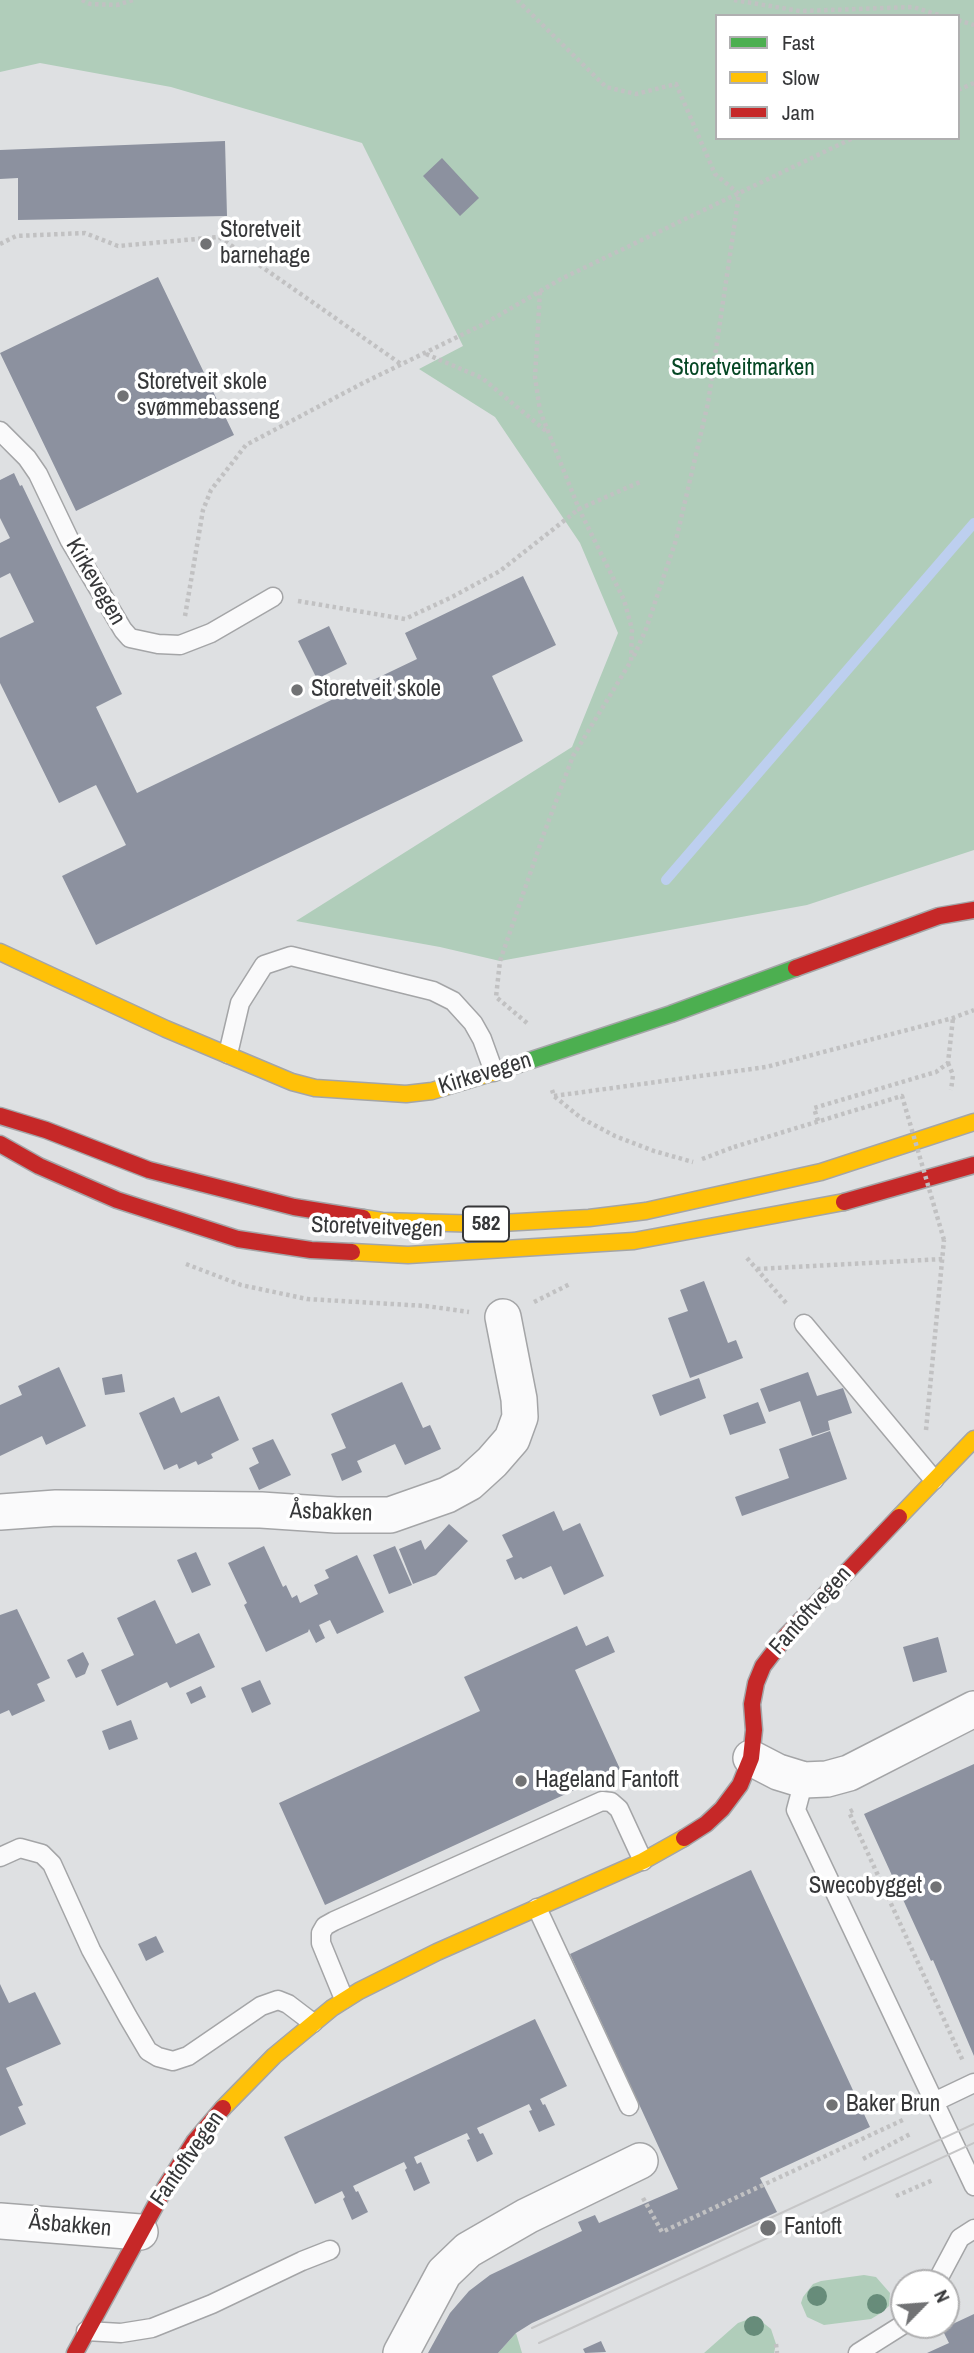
<!DOCTYPE html>
<html>
<head>
<meta charset="utf-8">
<style>
  body { margin:0 }
  #map { position:relative; width:974px; height:2353px; overflow:hidden; background:#dee0e2; font-family:"Archivo Narrow",sans-serif }
  canvas { display:block }
  .legend { position:absolute; left:715px; top:14px; width:245px; height:126px; box-sizing:border-box; background:#fff; border:2px solid #afafb0; margin:0; padding:9px 12px; list-style:none; font-size:21px; color:#363739 }
  .legend li { display:flex; align-items:center; gap:14px; height:35px }
  .legend b { width:35px; border:2px solid #afafb0 }
  .north { position:absolute; left:890px; top:2269px; width:70px; height:70px; box-sizing:border-box; background:#fff; border:2px solid #afafb0; border-radius:50%; rotate:65deg; font-size:19px; font-weight:700; line-height:28px; text-align:center; color:#363739 }
  .north::after { content:''; display:block; margin:auto; width:24px; height:32px; background:#717274; clip-path:polygon(50% 0,100% 100%,50% 72%,0 100%) }
</style>
</head>
<body>
<div id="map">
<canvas width="974" height="2353"></canvas>
<ul class="legend">
<li><b style="height:9px;background:#4caf50"></b>Fast</li>
<li><b style="height:9px;background:#ffc107"></b>Slow</li>
<li><b style="height:9px;background:#c62828"></b>Jam</li>
</ul>
<div class="north">N</div>
</div>
<script>
const ctx = document.querySelector('canvas').getContext('2d');
ctx.lineJoin = 'round';
function paint(path, color) { ctx.fillStyle = color; ctx.fill(path, 'evenodd'); }
const toPath = rows => new Path2D(rows.map(r => 'M' + r).join(''));
function strokePath(path, color, width, dash) { ctx.strokeStyle = color; ctx.lineWidth = width; ctx.lineCap = dash ? 'butt' : 'round'; ctx.setLineDash(dash || []); ctx.stroke(path); }
function label(font, color, halo, rows, align = 'center') {
  ctx.font = font + ' "Archivo Narrow",sans-serif'; ctx.lineWidth = 7; ctx.setLineDash([]); ctx.textBaseline = 'middle'; ctx.strokeStyle = halo; ctx.fillStyle = color; for (const [text, x, y, turn = 0] of rows) {
    ctx.save(); ctx.translate(x, y); ctx.rotate((+turn || 0) * Math.PI / 180); ctx.textAlign = isNaN(turn) ? turn : align; if (halo) ctx.strokeText(text, 0, 0); ctx.fillText(text, 0, 0); ctx.restore();
  }
}
paint(toPath([
  [0,0,974,0,974,850,807,905,500,961,440,947,296,921,572,747,618,633,580,543,495,417,419,369,463,346,362,143,171,87,40,63,0,72],
  [717,16,958,16,958,138,717,138],
  [864,2275,876,2277,890,2293,889,2306,881,2313,871,2319,824,2325,807,2317,801,2303,803,2297,813,2284,821,2281],
  [749,2319,761,2321,771,2329,776,2344,774,2353,704,2353,738,2323],
  [516,2333,522,2353,498,2353]
]), '#b0cdba');
strokePath(toPath([
  [666,880,974,523]
]), '#bdcfef', 10);
paint(toPath([
  [225,141,227,216,18,220,18,178,0,179,0,150],
  [442,158,479,198,460,216,423,176],
  [158,277,234,435,76,511,0,353],
  [14,473,20,486,22,485,122,694,96,707,137,793,417,659,405,633,523,576,556,645,492,676,523,741,96,945,62,876,126,845,96,785,59,803,0,683,0,638,34,622,10,573,0,578,0,543,10,538,0,518,0,480],
  [329,626,347,664,317,679,298,641],
  [704,1281,728,1343,736,1340,743,1358,690,1378,668,1318,688,1311,680,1290],
  [59,1367,86,1426,46,1445,42,1436,0,1456,0,1405,22,1395,18,1386],
  [808,1372,817,1396,843,1388,852,1413,828,1421,830,1430,812,1436,800,1401,769,1412,760,1389],
  [122,1374,125,1392,105,1395,102,1378],
  [699,1378,706,1398,660,1416,652,1395],
  [402,1382,423,1428,430,1425,441,1449,405,1465,395,1444,357,1461,362,1472,342,1481,331,1454,346,1448,331,1414],
  [219,1396,239,1440,211,1454,213,1458,198,1465,196,1461,179,1469,177,1464,164,1470,139,1413,174,1397,181,1413],
  [758,1402,766,1423,730,1435,723,1415],
  [830,1431,847,1479,742,1516,735,1497,789,1478,779,1449],
  [273,1439,291,1475,259,1490,249,1468,259,1463,252,1448],
  [554,1511,563,1531,580,1523,604,1576,564,1595,551,1566,523,1579,521,1577,515,1580,506,1560,513,1557,502,1535],
  [449,1524,468,1541,436,1575,413,1584,399,1549,421,1540,425,1550],
  [264,1546,283,1587,286,1585,292,1598,297,1595,300,1603,318,1594,314,1585,329,1578,325,1570,357,1555,384,1612,337,1634,330,1620,319,1625,325,1638,316,1643,309,1629,308,1632,266,1652,244,1605,247,1603,228,1563],
  [395,1546,412,1585,389,1594,373,1555],
  [196,1552,211,1585,192,1593,177,1560],
  [155,1600,176,1644,199,1633,215,1667,170,1688,167,1682,117,1706,101,1670,134,1655,117,1618],
  [17,1609,50,1678,37,1684,45,1701,12,1716,9,1710,0,1714,0,1615],
  [577,1626,586,1646,608,1636,615,1652,575,1670,620,1769,325,1905,279,1803,480,1711,464,1677],
  [938,1637,947,1672,913,1682,903,1647],
  [83,1652,89,1664,85,1674,76,1678,67,1660],
  [260,1680,271,1704,252,1713,241,1688],
  [201,1686,206,1697,191,1704,186,1693],
  [131,1720,138,1739,109,1750,102,1731],
  [974,1764,974,2056,933,1960,931,1961,864,1814],
  [751,1870,870,2127,760,2178,777,2212,532,2323,516,2333,498,2353,428,2353,450,2313,469,2291,490,2275,582,2231,578,2222,595,2215,599,2223,678,2189,570,1954],
  [156,1936,164,1952,146,1961,138,1944],
  [0,1984,9,2003,35,1992,61,2044,6,2068,23,2105,18,2107,26,2124,0,2136],
  [535,2019,567,2086,540,2099,543,2105,545,2104,555,2125,539,2132,529,2111,532,2110,529,2104,477,2128,480,2134,483,2133,493,2154,477,2162,467,2140,470,2139,467,2133,414,2157,417,2164,421,2162,430,2183,414,2191,405,2170,407,2168,404,2162,353,2186,356,2192,358,2191,368,2212,352,2220,343,2199,345,2197,342,2191,315,2204,284,2137],
  [974,2314,974,2353,927,2353,949,2343,942,2329],
  [601,2341,606,2352,585,2353,583,2349]
]), '#8c919f');
const lane = toPath([
  [0,431,27,458,38,474,70,541,123,630,130,638,158,644,180,645,211,633,273,597],
  [228,1054,240,1003,264,965,291,956,433,991,453,1001,473,1023,482,1039,494,1072],
  [804,1324,934,1480],
  [804,1780,796,1810,974,2186],
  [0,1857,20,1848,42,1854,52,1864,91,1950,128,2017,148,2051,158,2057,173,2061,188,2056,261,2006,278,2000,288,2004,313,2023],
  [537,1908,629,2106],
  [344,1999,321,1943,321,1933,325,1926,334,1921,602,1801,611,1802,619,1809,643,1861],
  [934,2102,974,2083],
  [936,2283,960,2238,974,2229],
  [86,2331,121,2333,152,2328,212,2304,302,2261,330,2250],
  [858,2353,904,2324]
]);
const street = toPath([
  [0,1512,56,1508,261,1510,336,1515,390,1515,447,1495,469,1483,492,1462,512,1439,520,1417,519,1399,503,1317],
  [751,1758,778,1772,804,1780,827,1779,849,1773,974,1709],
  [0,2221,140,2232],
  [401,2353,444,2273,468,2250,527,2216,640,2161]
]);
const fast = toPath([
  [498,1071,671,1014,796,968]
]);
const slow = toPath([
  [0,952,166,1029,292,1082,315,1088,406,1094,432,1091,498,1071],
  [363,1218,382,1221,483,1224,589,1218,646,1211,821,1172,974,1122],
  [352,1252,408,1255,634,1241,844,1202],
  [899,1517,974,1439],
  [223,2108,274,2056,332,2008,359,1991,437,1952,643,1861,684,1838]
]);
const jam = toPath([
  [796,968,939,916,974,910],
  [0,1116,46,1130,149,1170,294,1207,363,1218],
  [0,1144,39,1166,117,1200,238,1239,311,1250,352,1252],
  [844,1202,974,1165],
  [684,1838,706,1824,722,1809,740,1785,751,1758,754,1730,752,1704,756,1683,763,1666,786,1636,899,1517],
  [75,2353,166,2186,194,2142,223,2108]
]);
strokePath(lane, '#a4a5a7', 21);
strokePath(street, '#a4a5a7', 38);
strokePath(fast, '#a4a5a7', 19);
strokePath(slow, '#a4a5a7', 19);
strokePath(jam, '#a4a5a7', 19);
strokePath(toPath([
  [82,0,90,4,117,5,133,0],
  [517,0,606,87,636,94,676,84,715,174,739,194,708,403,676,540,646,629,633,658],
  [734,0,800,11,913,7,942,16],
  [958,20,974,25],
  [958,90,974,83],
  [0,244,16,236,85,233,118,246,219,237,401,364],
  [426,354,482,378,546,431],
  [298,601,405,619,452,597,500,571,579,509,640,482],
  [185,616,203,510,211,490,246,445,363,383,484,324,561,279,853,138],
  [527,1023,496,997,500,961,543,836,573,756,631,661,632,629,624,600,579,509,540,411,535,377,540,291],
  [948,1063,953,1075,951,1090],
  [552,1090,554,1096,581,1118,615,1136,654,1151,693,1162],
  [554,1096,766,1067,953,1018,974,1010],
  [818,1121,814,1108,936,1072,948,1063,953,1018],
  [702,1159,734,1147],
  [747,1258,787,1304],
  [186,1264,241,1285,307,1299,426,1306,469,1312],
  [757,1269,943,1259],
  [534,1302,570,1284],
  [926,1430,944,1240],
  [853,1810,849,1812,963,2061],
  [863,2159,912,2133],
  [896,2196,933,2180],
  [643,2198,662,2232,905,2119],
  [776,2344,777,2353]
]), '#c1c1c2', 4.5, [3.5, 3.5]);
strokePath(lane, '#fafafb', 18);
strokePath(street, '#fafafb', 35);
strokePath(fast, '#4caf50', 16);
strokePath(slow, '#ffc107', 16);
strokePath(jam, '#c62828', 16);
strokePath(toPath([
  [532,2328,974,2124],
  [539,2343,974,2143]
]), '#c6c6c7', 2);
strokePath(toPath([
  [734,1147,902,1096,944,1240]
]), '#c1c1c2', 4.5, [3.5, 3.5]);
ctx.fillStyle = '#678c7a';
for (const [x, y] of [
  [817,2296],
  [877,2304],
  [754,2326]
]) { ctx.beginPath(); ctx.arc(x, y, 10, 0, 2 * Math.PI); ctx.fill(); }
for (const [x, y, r, color] of [
  [206,244,7,"#717274"],
  [123,396,7,"#717274"],
  [297,690,7,"#717274"],
  [521,1781,7,"#717274"],
  [936,1887,7,"#717274"],
  [832,2105,7,"#717274"],
  [768,2228,9,"#717274"]
]) { const dot = new Path2D(); dot.arc(x, y, r, 0, 2 * Math.PI); ctx.fillStyle = color; ctx.fill(dot); strokePath(dot, '#fff', 2.5); }
for (const [x, y, w] of [
  [486,1224,46]
]) { const box = new Path2D(); box.roundRect(x - w / 2, y - 17.5, w, 35, 5); ctx.fillStyle = '#fff'; ctx.fill(box); strokePath(box, '#363739', 2); }
label('bold 21px', '#363739', null, [
  ["582",486,1224]
]);
label('23px', '#363739', '#fff', [
  ["Storetveit",220,231],
  ["barnehage",220,257],
  ["Storetveit skole",137,383],
  ["svømmebasseng",137,409],
  ["Storetveit skole",311,690],
  ["Hageland Fantoft",535,1781],
  ["Swecobygget",922,1887,"right"],
  ["Baker Brun",846,2105],
  ["Fantoft",784,2228]
], 'left');
label('23px', '#054724', '#fff', [
  ["Storetveitmarken",743,369]
]);
label('23px', '#363739', '#fff', [
  ["Kirkevegen",95,582,60],
  ["Kirkevegen",485,1074,-17],
  ["Storetveitvegen",377,1228,2],
  ["Åsbakken",331,1513,2],
  ["Fantoftvegen",811,1611,-48],
  ["Fantoftvegen",188,2159,-55],
  ["Åsbakken",70,2226,5]
]);
</script>
</body>
</html>
